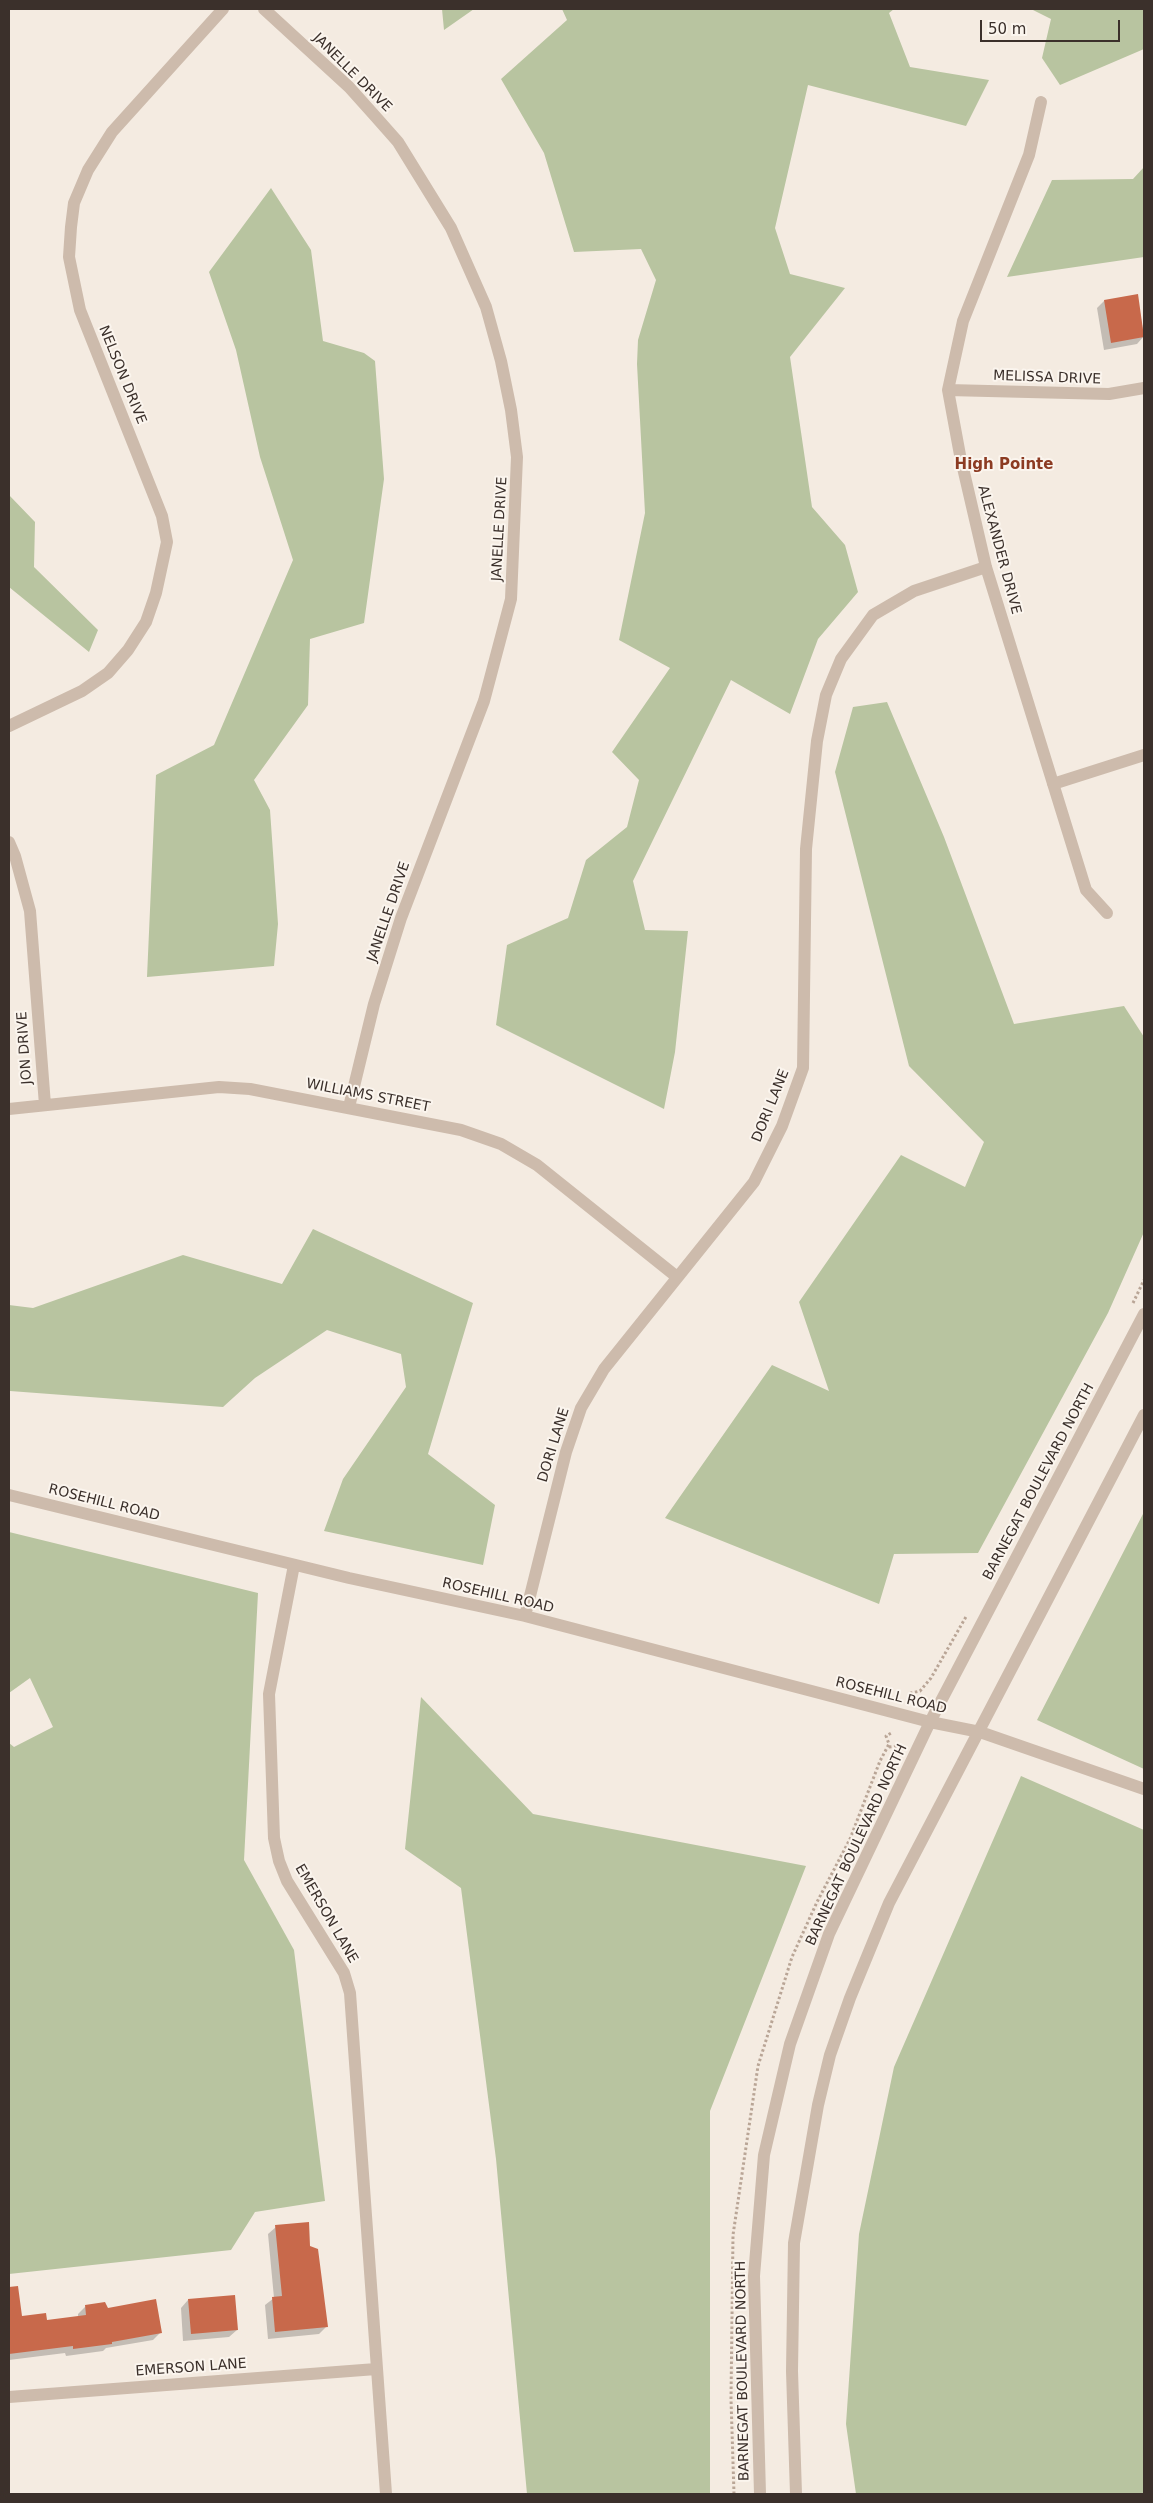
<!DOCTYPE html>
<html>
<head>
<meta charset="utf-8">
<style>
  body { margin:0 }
  #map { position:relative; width:1153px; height:2503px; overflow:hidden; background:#f4ebe1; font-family:"DejaVu Sans",sans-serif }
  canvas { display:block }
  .frame { position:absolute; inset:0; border:10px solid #3b302b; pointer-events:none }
  .scale { position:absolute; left:980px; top:20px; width:140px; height:22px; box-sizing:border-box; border:2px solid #3b302b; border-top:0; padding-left:6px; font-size:15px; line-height:18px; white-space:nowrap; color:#3b302b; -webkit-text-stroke:4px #fbf5ee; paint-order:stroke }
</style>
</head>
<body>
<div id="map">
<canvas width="1153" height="2503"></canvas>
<div class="frame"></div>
<div class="scale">50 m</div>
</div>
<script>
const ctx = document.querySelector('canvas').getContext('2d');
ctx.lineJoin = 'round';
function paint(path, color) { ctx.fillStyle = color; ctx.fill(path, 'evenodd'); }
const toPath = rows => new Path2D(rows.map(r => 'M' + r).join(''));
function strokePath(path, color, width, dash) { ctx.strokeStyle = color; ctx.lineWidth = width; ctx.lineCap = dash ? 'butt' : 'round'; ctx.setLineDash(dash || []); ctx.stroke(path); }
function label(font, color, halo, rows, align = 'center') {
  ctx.font = font + ' "DejaVu Sans",sans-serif'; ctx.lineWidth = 4; ctx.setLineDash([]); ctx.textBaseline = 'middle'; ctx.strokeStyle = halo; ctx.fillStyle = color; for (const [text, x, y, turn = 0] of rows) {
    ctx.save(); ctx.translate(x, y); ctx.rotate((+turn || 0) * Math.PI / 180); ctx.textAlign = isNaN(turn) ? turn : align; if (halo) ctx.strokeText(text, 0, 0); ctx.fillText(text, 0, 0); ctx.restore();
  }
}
paint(toPath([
  [442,9,474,9,444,30],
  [562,9,894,9,889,13,910,67,989,80,966,126,808,85,775,228,790,274,845,288,790,357,812,507,845,545,858,592,818,639,790,714,731,680,633,881,645,930,688,931,675,1052,664,1109,496,1025,507,945,568,918,586,860,627,827,639,780,612,752,670,668,619,640,645,513,637,364,638,340,656,280,641,249,574,252,544,153,501,79,567,20],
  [1031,9,1144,9,1144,49,1060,85,1042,58,1051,19],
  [1144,167,1144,257,1007,277,1052,180,1133,179],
  [271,188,311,250,323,341,364,353,375,361,384,479,364,623,310,639,308,705,254,780,270,810,278,924,274,966,147,977,156,775,214,745,293,560,260,457,236,350,209,272],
  [9,495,35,522,34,567,98,630,89,652,9,587],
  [887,702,944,837,1014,1024,1124,1006,1144,1037,1144,1232,1108,1313,978,1553,894,1554,879,1604,665,1518,772,1365,829,1391,799,1302,901,1155,965,1187,984,1142,909,1066,835,772,853,707],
  [313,1229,473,1303,428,1454,495,1505,483,1565,324,1531,343,1479,406,1387,401,1354,327,1330,255,1378,223,1407,10,1391,9,1397,9,1305,33,1308,183,1255,282,1284],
  [1144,1512,1144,1769,1037,1720],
  [9,1532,258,1593,244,1860,294,1950,325,2201,255,2212,231,2250,9,2274,9,1743,14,1747,53,1727,30,1678,9,1693],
  [421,1697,533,1814,806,1866,710,2111,710,2494,527,2494,496,2159,461,1888,405,1849],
  [1021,1776,1144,1830,1144,2494,856,2494,846,2424,859,2234,894,2067]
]), '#b8c4a0');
paint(toPath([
  [1137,295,1144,336,1137,344,1104,350,1097,308,1104,301],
  [276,2227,309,2247,326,2327,319,2334,268,2339,265,2305,274,2298,268,2234],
  [188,2300,237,2330,229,2337,183,2341,181,2308],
  [19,2301,21,2318,46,2321,78,2317,78,2314,86,2306,107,2309,161,2332,153,2340,106,2348,103,2351,66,2356,65,2353,9,2360,9,2302]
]), '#0003');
paint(toPath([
  [1138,294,1144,337,1111,343,1104,300],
  [309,2222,310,2246,318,2249,328,2327,275,2332,272,2297,282,2296,275,2225],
  [18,2286,22,2316,46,2313,47,2320,86,2315,85,2305,105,2302,108,2308,156,2299,162,2333,112,2342,112,2344,73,2349,73,2346,9,2354,9,2287],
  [235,2295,238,2330,191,2334,188,2299]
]), '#c8694b');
strokePath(toPath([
  [1133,1303,1144,1280],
  [911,1699,911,1693,920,1691,931,1678,967,1615],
  [889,1747,897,1746],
  [734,2494,731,2399,733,2235,758,2066,792,1957,817,1902,850,1839,880,1761,889,1744,886,1736,893,1732]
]), '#b9a596', 3, [2.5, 2.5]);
strokePath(toPath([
  [264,9,349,87,375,116,398,142,451,228,486,307,501,361,511,410,517,457,511,599,484,701,401,918,374,1004,349,1107],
  [1041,102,1029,155,963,321,948,390,960,455,986,567,1086,890,1107,913],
  [948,390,1109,394,1144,388],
  [9,726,82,691,108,673,128,650,146,622,156,593,167,542,162,516,80,310,69,257,71,227,74,203,88,170,112,132,223,9],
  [1053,784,1144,755],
  [9,842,15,856,30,911,45,1105],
  [9,1109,219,1087,250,1089,461,1130,501,1144,537,1165,677,1277],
  [9,1495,349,1578,525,1616,930,1722,980,1732,1144,1789],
  [294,1565,269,1694,274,1838,279,1861,287,1881,344,1973,350,1993,386,2494],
  [525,1616,566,1452,581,1408,604,1369,754,1182,782,1126,803,1068,806,849,817,741,826,695,841,659,873,615,914,591,986,567],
  [9,2397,376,2369],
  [760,2494,754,2276,764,2155,790,2044,829,1934,930,1722,1144,1314],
  [796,2494,792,2371,794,2243,818,2105,830,2055,850,1998,889,1903,1144,1415]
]), '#cdbbac', 12);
label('14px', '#3b302b', '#fbf5ee', [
  ["JANELLE DRIVE",352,73,45],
  ["NELSON DRIVE",122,375,68],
  ["MELISSA DRIVE",1047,378,2],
  ["JANELLE DRIVE",500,529,-87],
  ["ALEXANDER DRIVE",999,550,75],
  ["JANELLE DRIVE",389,912,-71],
  ["JON DRIVE",25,1048,-94],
  ["WILLIAMS STREET",368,1096,11],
  ["DORI LANE",771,1106,-68],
  ["DORI LANE",554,1445,-73],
  ["BARNEGAT BOULEVARD NORTH",1039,1482,-62],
  ["ROSEHILL ROAD",104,1503,14],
  ["ROSEHILL ROAD",498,1596,13],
  ["ROSEHILL ROAD",891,1696,14],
  ["BARNEGAT BOULEVARD NORTH",857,1845,-65],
  ["EMERSON LANE",326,1914,60],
  ["EMERSON LANE",191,2368,-4],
  ["BARNEGAT BOULEVARD NORTH",743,2371,-91]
]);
label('bold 15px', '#8c3b22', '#fbf5ee', [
  ["High Pointe",1004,465]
]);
</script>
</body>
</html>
